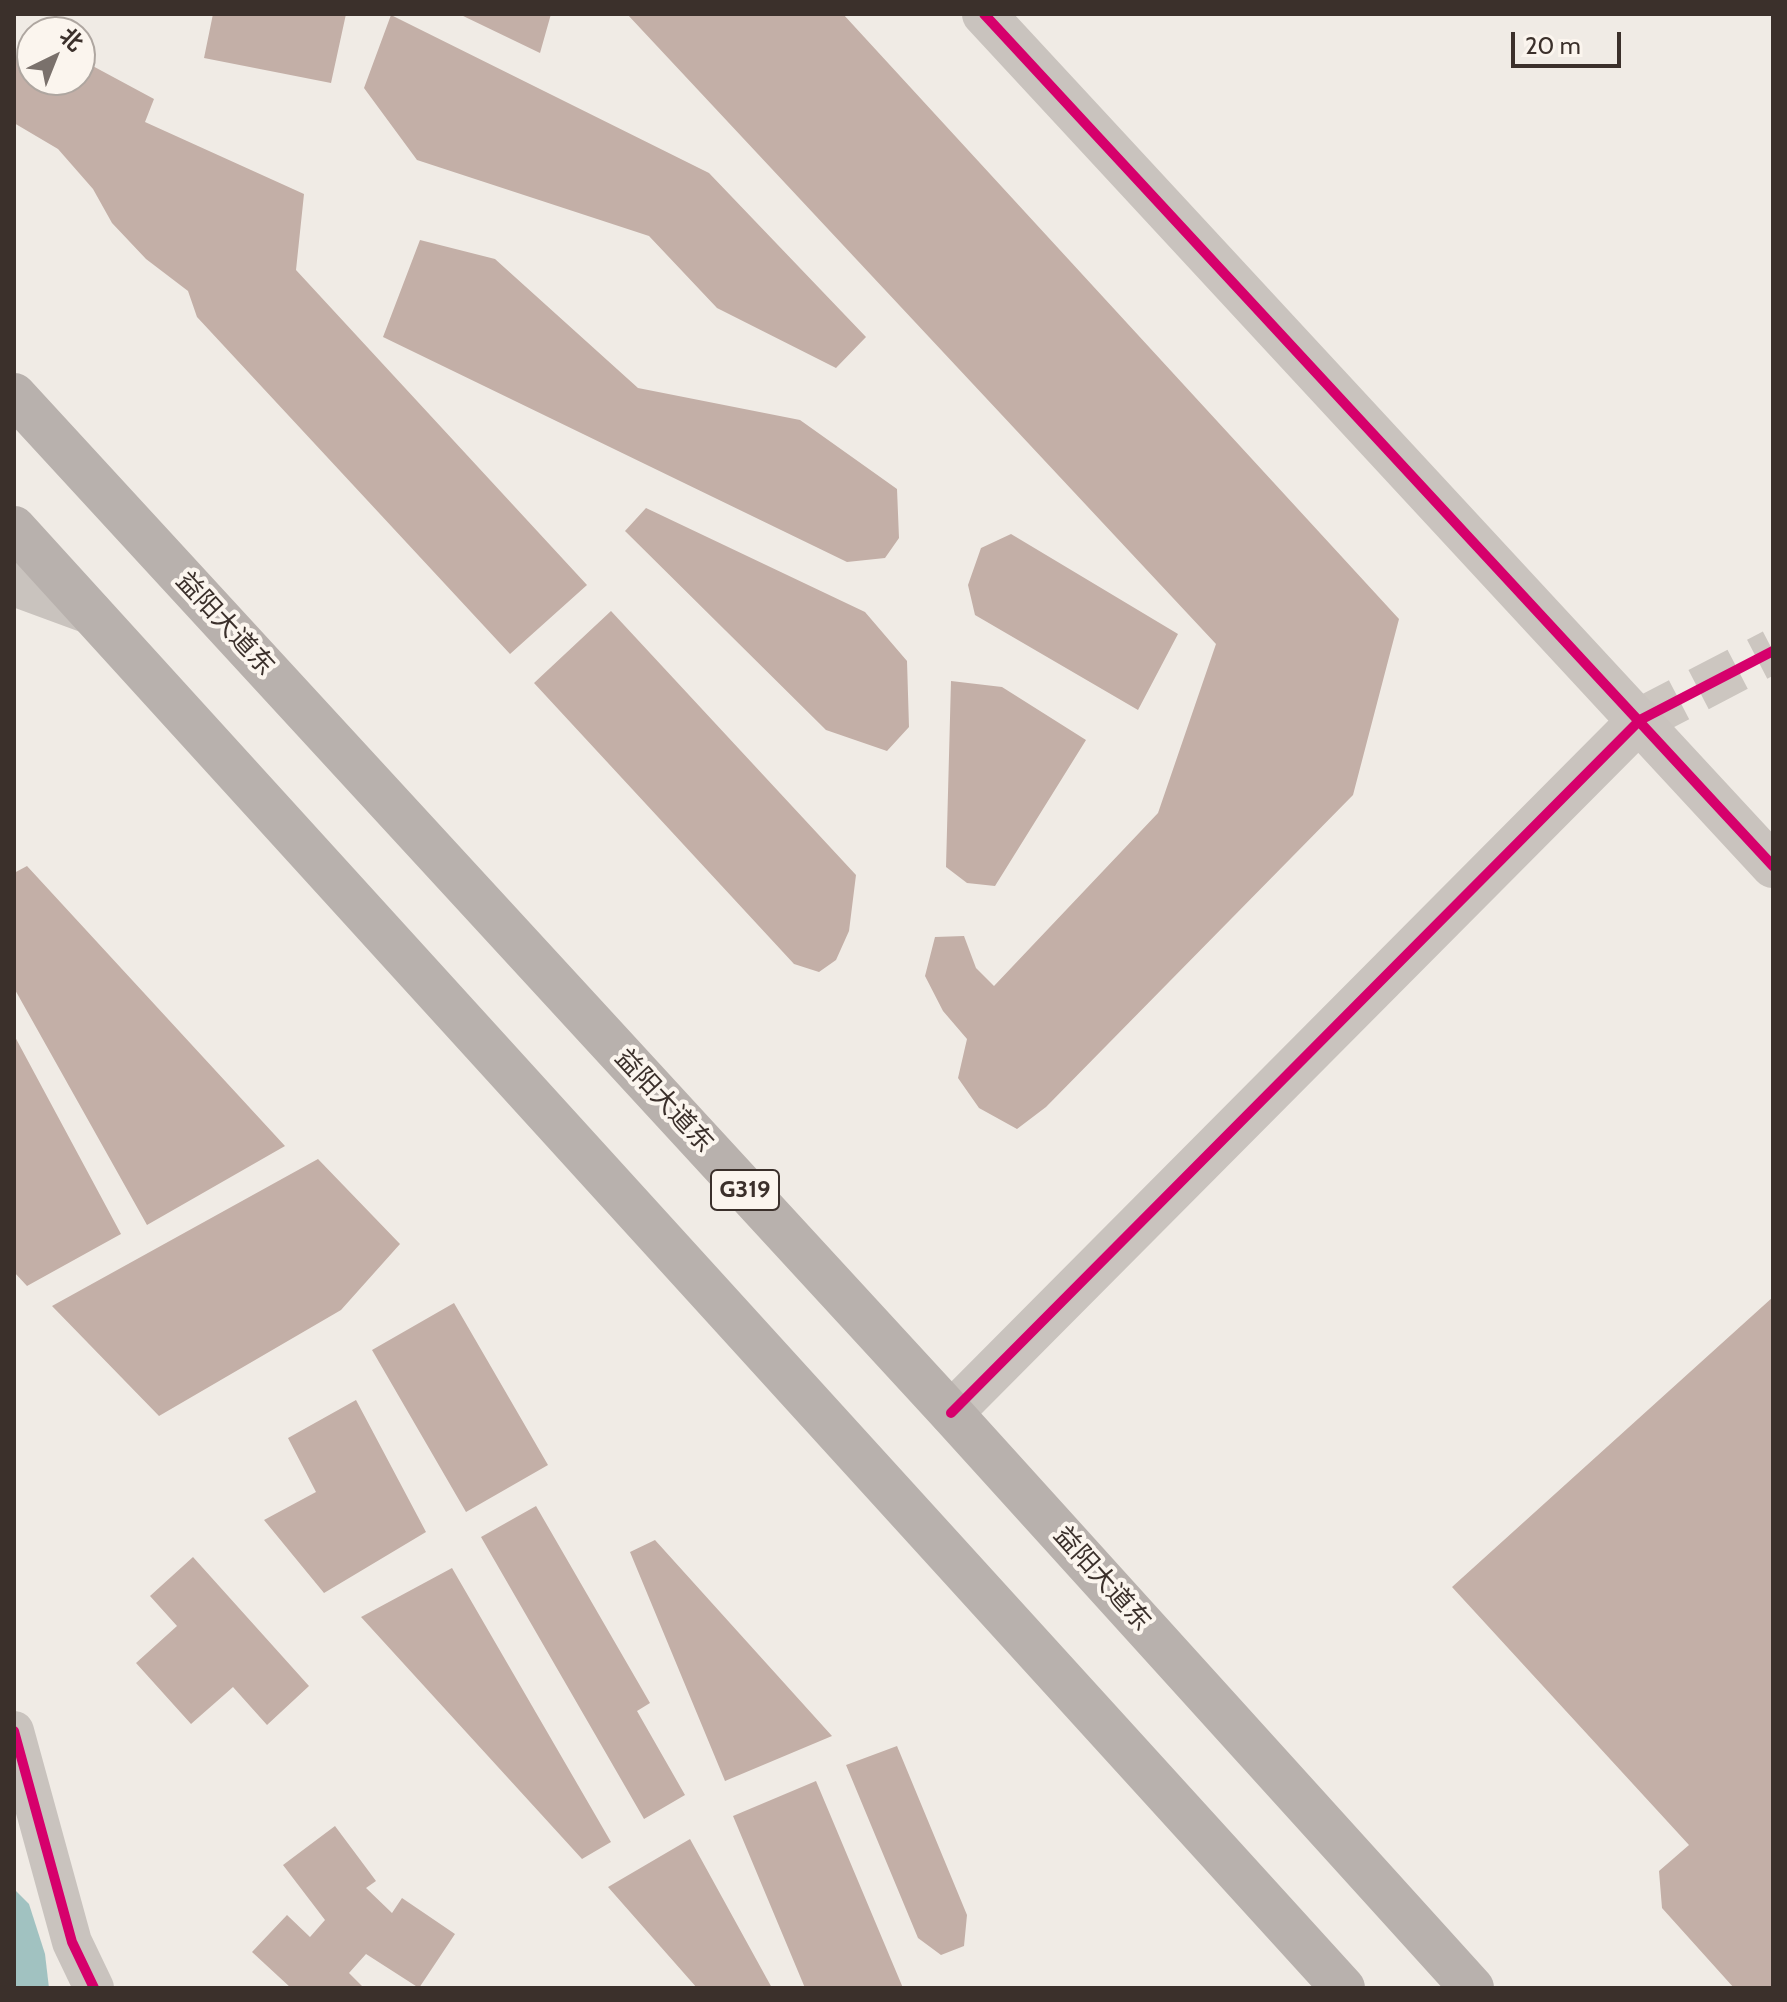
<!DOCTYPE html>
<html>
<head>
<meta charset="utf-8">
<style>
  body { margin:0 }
  #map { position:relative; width:1787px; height:2002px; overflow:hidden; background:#f0ebe5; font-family:Cabin,"Noto Sans SC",sans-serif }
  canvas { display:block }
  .frame { position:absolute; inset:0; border:16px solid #3b302b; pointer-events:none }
  .north { position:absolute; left:16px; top:16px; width:80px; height:80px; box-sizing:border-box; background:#fbf5ee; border:2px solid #aea6a0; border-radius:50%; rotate:43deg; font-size:22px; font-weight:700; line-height:32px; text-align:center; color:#3b302b }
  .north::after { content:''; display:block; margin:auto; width:28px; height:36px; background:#7a716c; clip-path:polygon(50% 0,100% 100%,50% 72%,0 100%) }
  .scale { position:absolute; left:1511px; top:32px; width:110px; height:36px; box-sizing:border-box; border:4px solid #3b302b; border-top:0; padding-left:10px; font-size:24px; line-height:28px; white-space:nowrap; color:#3b302b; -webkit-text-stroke:6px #fbf5ee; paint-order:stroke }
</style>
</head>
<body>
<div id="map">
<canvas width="1787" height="2002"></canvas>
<div class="frame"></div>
<div class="north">北</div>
<div class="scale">20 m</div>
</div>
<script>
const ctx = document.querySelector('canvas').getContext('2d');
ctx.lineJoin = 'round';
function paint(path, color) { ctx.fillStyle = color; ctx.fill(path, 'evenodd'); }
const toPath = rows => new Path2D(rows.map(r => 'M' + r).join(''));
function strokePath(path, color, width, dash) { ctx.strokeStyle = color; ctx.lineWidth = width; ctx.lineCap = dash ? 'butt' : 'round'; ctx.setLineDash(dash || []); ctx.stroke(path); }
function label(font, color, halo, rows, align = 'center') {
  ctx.font = font + ' Cabin,"Noto Sans SC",sans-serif'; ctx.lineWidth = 8; ctx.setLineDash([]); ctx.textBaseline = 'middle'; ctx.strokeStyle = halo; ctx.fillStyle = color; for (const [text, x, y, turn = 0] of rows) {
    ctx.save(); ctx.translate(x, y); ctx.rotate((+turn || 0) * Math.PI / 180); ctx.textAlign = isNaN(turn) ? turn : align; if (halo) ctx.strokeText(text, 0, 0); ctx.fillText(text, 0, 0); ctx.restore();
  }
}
paint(toPath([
  [14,1889,29,1904,45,1954,49,1988,14,1988]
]), '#a1c2c1');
paint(toPath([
  [213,14,346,14,331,83,204,58],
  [459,14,551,14,540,53],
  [627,14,843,14,1399,619,1353,795,1046,1107,1017,1129,979,1108,958,1078,967,1039,943,1011,925,976,935,937,964,936,976,968,994,986,1158,813,1216,644],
  [391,15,709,173,866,337,836,368,717,308,649,236,417,160,364,88],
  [14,58,32,59,32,80,80,80,80,64,89,64,154,99,145,122,304,194,296,270,587,585,510,654,197,317,188,291,146,259,112,223,93,189,58,149,14,123],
  [420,240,495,259,638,388,800,420,897,489,899,538,885,558,847,562,383,337],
  [646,508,865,612,907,661,909,727,887,751,826,730,625,531],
  [1011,534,1178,634,1138,710,975,615,968,585,981,548],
  [611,611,856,875,849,931,836,960,819,972,794,964,534,683],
  [951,681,1002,687,1086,740,995,886,967,883,946,867],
  [27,866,285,1146,147,1225,14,988,14,873],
  [14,1035,121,1234,27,1286,14,1272],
  [318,1159,400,1244,341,1310,159,1416,52,1306],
  [1773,1297,1773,1988,1734,1988,1662,1908,1659,1871,1689,1845,1452,1587],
  [454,1303,548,1465,466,1512,372,1350],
  [356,1400,426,1532,324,1593,264,1520,316,1492,288,1438],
  [536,1506,650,1703,637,1711,685,1795,644,1819,481,1537],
  [655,1540,832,1736,725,1781,630,1552],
  [193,1557,309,1686,267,1725,233,1687,191,1724,136,1663,177,1626,150,1596],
  [452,1568,611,1842,582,1859,361,1617],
  [897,1746,967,1915,964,1946,941,1955,918,1938,846,1765],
  [816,1781,903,1988,805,1988,733,1816],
  [335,1826,376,1881,366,1888,392,1913,402,1898,455,1934,419,1988,366,1954,349,1973,364,1988,291,1988,252,1952,287,1915,310,1937,325,1920,283,1865],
  [690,1839,772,1988,697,1988,608,1887]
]), '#c3afa7');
strokePath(toPath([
  [1640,720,1773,651]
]), '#ccc6c0', 44, [44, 22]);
strokePath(toPath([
  [14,1731,72,1942,94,1988]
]), '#c9c3be', 40);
strokePath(toPath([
  [984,14,1773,866],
  [14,584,90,612],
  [951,1413,1640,720]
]), '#c9c3be', 44);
strokePath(toPath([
  [14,395,951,1413,1472,1988],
  [14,528,1343,1988]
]), '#b8b1ad', 44);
strokePath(toPath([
  [984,14,1773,866],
  [951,1413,1640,720,1773,651],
  [14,1731,72,1942,94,1988]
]), '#d6006c', 10);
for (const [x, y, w] of [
  [745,1190,68]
]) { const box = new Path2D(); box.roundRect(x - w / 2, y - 20, w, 40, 6); ctx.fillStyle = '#fbf5ee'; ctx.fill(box); strokePath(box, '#3b302b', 2); }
label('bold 24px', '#3b302b', null, [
  ["G319",745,1190]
]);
label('26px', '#3b302b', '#fbf5ee', [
  ["益阳大道东",225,624,47],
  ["益阳大道东",664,1101,47],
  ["益阳大道东",1102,1579,48]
]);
</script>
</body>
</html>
